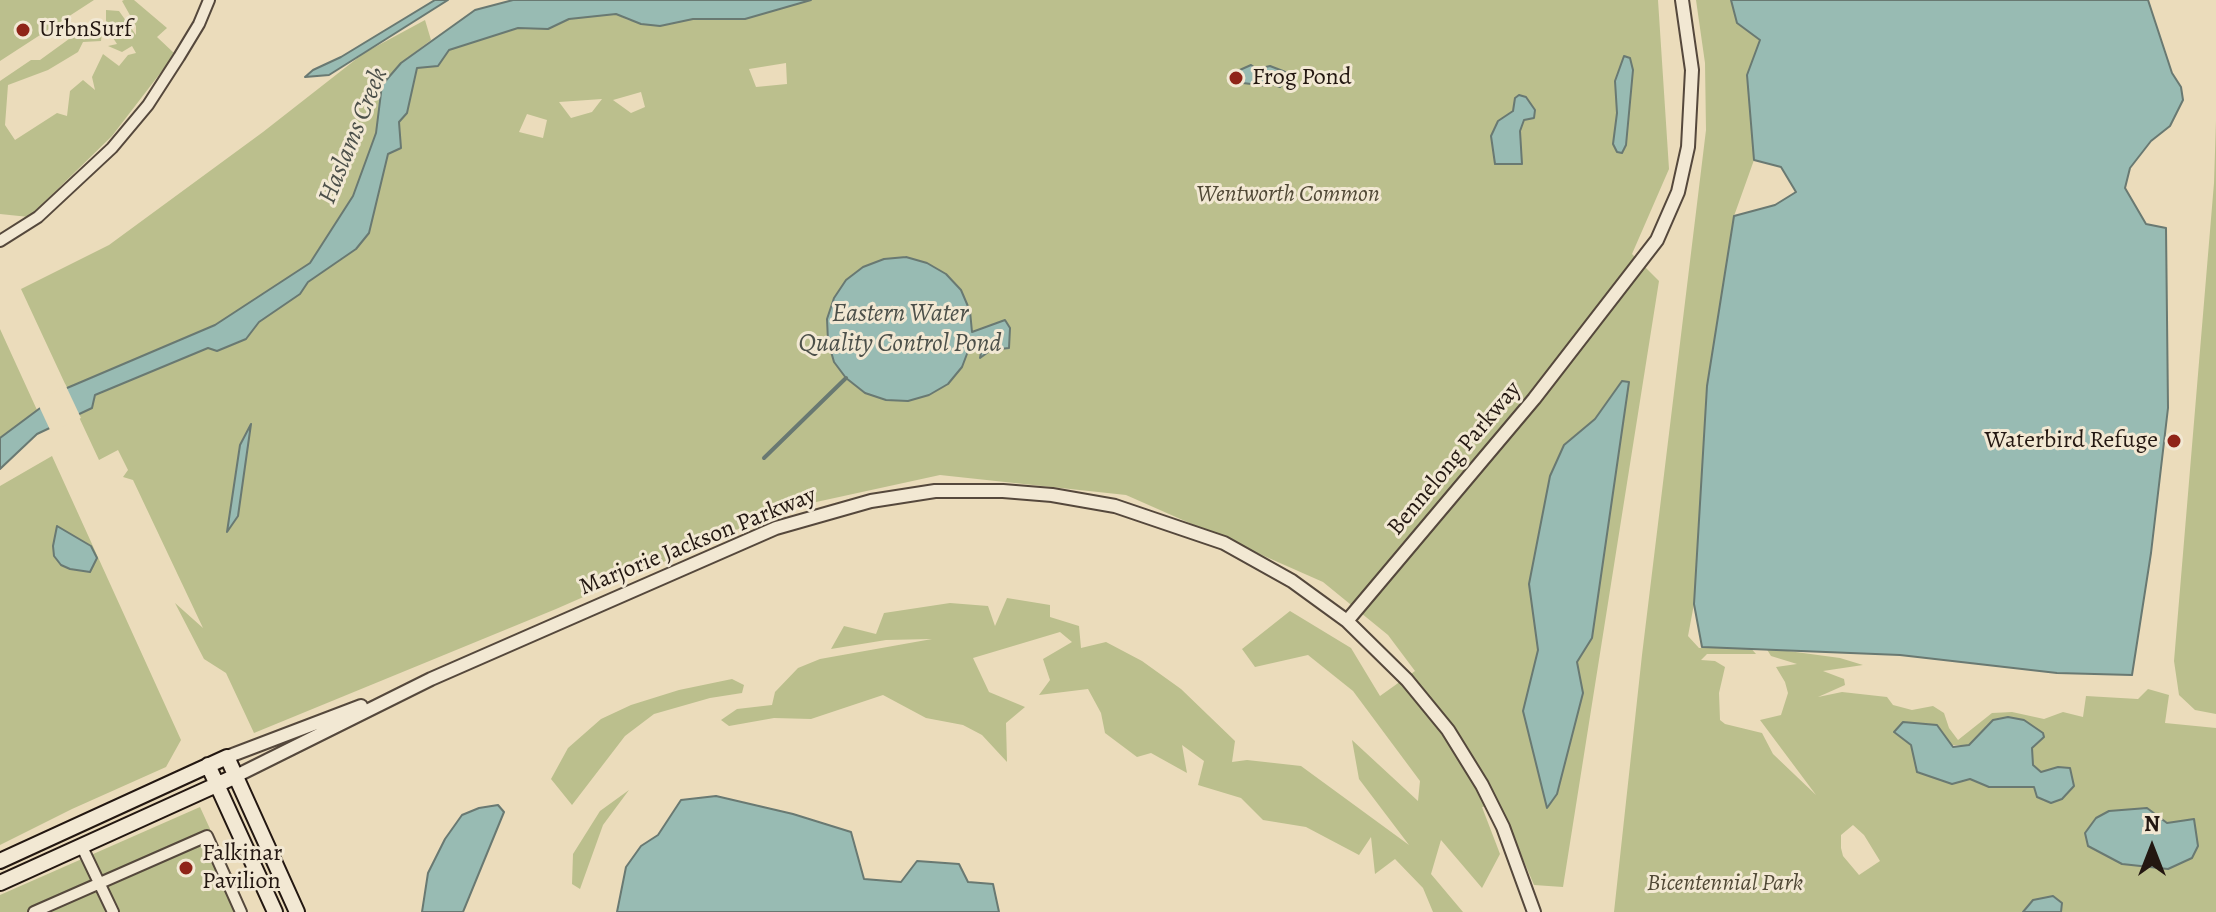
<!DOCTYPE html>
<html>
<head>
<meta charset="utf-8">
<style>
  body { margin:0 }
  #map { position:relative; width:2216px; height:912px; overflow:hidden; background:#ebdcbb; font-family:Alegreya,serif }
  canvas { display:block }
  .north { position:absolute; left:2112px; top:808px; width:80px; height:80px; -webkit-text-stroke:6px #f2e8d3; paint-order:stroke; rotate:0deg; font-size:22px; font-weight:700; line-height:32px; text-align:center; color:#231711 }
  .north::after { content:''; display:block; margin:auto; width:28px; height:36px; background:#231711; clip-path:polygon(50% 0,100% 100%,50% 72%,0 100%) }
</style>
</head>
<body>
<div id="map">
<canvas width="2216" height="912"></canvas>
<div class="north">N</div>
</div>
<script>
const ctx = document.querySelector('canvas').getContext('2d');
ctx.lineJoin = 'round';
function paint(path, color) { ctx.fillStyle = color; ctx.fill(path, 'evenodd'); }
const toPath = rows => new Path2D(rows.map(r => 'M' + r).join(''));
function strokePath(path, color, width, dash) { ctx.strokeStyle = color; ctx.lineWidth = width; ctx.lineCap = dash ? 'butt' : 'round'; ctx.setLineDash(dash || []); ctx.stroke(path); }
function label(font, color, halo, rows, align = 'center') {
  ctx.font = font + ' Alegreya,serif'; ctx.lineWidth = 6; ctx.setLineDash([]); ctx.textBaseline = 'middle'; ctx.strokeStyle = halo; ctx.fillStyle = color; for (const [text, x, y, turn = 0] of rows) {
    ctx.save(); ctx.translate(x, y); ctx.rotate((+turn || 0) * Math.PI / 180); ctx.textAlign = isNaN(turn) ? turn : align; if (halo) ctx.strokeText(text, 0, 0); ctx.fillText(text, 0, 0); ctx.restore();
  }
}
paint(toPath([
  [0,0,94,0,0,61],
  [124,0,134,0,167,28,157,37,175,54,112,136,29,217,0,214,0,81,31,60,40,60,80,31,102,33,101,41,83,42,78,52,48,70,8,85,5,125,15,140,57,113,67,116,70,91,83,80,95,90,92,77,103,54,119,66,128,55,136,53,132,46,122,52,108,46,117,44,106,27,106,10,119,11,136,35,136,26,122,1],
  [811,0,1658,0,1669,169,1632,254,1659,281,1563,887,1534,885,1500,805,1482,807,1500,854,1482,888,1441,840,1431,874,1463,912,1433,912,1423,888,1395,859,1375,874,1371,837,1359,855,1306,827,1263,820,1241,798,1198,785,1204,761,1182,745,1187,773,1151,753,1137,757,1105,733,1101,713,1088,689,1039,695,1050,680,1043,659,1072,642,1060,632,973,658,989,692,1025,707,1006,723,1007,762,982,735,963,725,926,718,883,695,811,719,774,718,729,726,721,720,737,709,772,705,775,692,798,668,820,659,932,639,886,640,831,649,844,626,876,634,884,613,950,603,988,606,995,626,1007,598,1050,605,1050,617,1079,626,1081,648,1106,642,1142,661,1181,689,1235,741,1232,762,1247,760,1301,766,1409,845,1359,779,1352,740,1418,801,1420,781,1353,691,1308,655,1255,667,1242,649,1290,611,1351,648,1380,696,1415,671,1388,635,1323,582,1126,495,940,475,807,504,743,527,556,609,254,733,226,673,204,659,175,603,203,628,133,480,123,477,128,470,118,450,99,460,78,415,92,408,94,395,108,388,208,348,217,351,246,339,259,322,300,294,308,282,356,249,369,233,388,153,401,147,399,122,407,113,417,68,438,66,449,50,518,28,548,29,569,19,616,14,628,20,660,26,693,19,745,19],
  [786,63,787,84,756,87,749,69],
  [641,92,645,107,631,113,613,100],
  [602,99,592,112,571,118,559,102],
  [527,114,547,120,543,138,519,132],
  [1696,0,1731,0,1738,23,1760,40,1747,75,1754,160,1734,216,1707,386,1694,604,1688,636,1699,648,1749,646,1756,654,1707,654,1701,660,1715,661,1725,667,1719,693,1720,720,1725,724,1762,733,1773,754,1816,795,1760,720,1781,715,1788,693,1785,682,1776,667,1797,664,1771,656,1766,648,1840,658,1863,665,1823,671,1844,679,1845,685,1818,697,1842,692,1887,697,1893,705,1912,710,1933,706,1944,713,1949,728,1958,740,1992,713,2012,712,2044,719,2063,712,2083,717,2086,696,2138,699,2148,689,2169,695,2165,723,2216,728,2216,912,2061,912,2062,903,2033,900,2023,912,1614,912,1642,655,1706,130,1705,63],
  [1993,720,2044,737,2032,748,2033,765,2041,772,2058,767,2035,787,1989,787,1970,779,1917,772,1911,745,1969,745],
  [1853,825,1864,835,1880,861,1859,875,1843,856,1841,848,1841,835],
  [425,20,431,40,401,63,382,85,376,133,353,197,310,263,215,325,67,388,21,289,109,245,263,132,364,53],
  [2216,121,2216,714,2195,710,2179,695,2174,661,2214,183],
  [0,329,37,410,0,438],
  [52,456,181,740,166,767,72,809,0,845,0,486],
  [732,679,744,685,742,693,710,698,654,714,625,736,572,805,551,779,568,748,601,719,631,705,679,690],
  [629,790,603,825,580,889,572,884,573,854,600,811],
  [200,807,248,912,0,912,0,895]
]), '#bbbf8d');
const water = toPath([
  [435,0,448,0,329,75,305,77,313,70,341,57,435,0],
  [513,0,811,0,745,19,693,19,660,26,641,24,616,14,569,19,548,29,518,28,449,50,438,66,417,68,407,113,399,122,401,148,388,154,369,233,356,249,308,282,300,294,259,322,246,339,217,351,208,348,95,395,92,408,37,434,0,469,0,438,67,388,215,325,310,263,353,196,376,133,382,85,401,63,475,10,513,0],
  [1731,0,2148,0,2172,73,2181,87,2183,100,2170,126,2151,141,2130,168,2125,188,2146,224,2166,228,2168,408,2151,553,2132,675,2057,673,1900,655,1702,647,1694,604,1707,386,1734,216,1775,205,1796,192,1781,167,1754,160,1747,75,1760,40,1737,23,1731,0],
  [1624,56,1630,58,1633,70,1626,145,1622,153,1617,152,1613,144,1617,113,1615,81,1624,56],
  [1251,65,1257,69,1270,66,1283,71,1287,73,1286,80,1280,87,1272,84,1267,86,1243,83,1233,73,1251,65],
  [1519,95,1526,97,1535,110,1534,118,1524,120,1520,131,1522,164,1495,164,1491,136,1498,121,1513,111,1515,98,1519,95],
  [906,257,927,263,946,274,961,290,970,311,972,332,1005,320,1010,328,1009,348,991,350,980,358,982,347,970,346,962,367,948,384,929,395,908,401,886,400,865,393,846,378,834,362,828,341,827,319,834,298,846,280,863,267,884,259,906,257],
  [1622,381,1629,382,1592,638,1577,662,1583,693,1557,794,1547,808,1523,711,1538,650,1529,584,1550,476,1564,445,1595,419,1622,381],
  [251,424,238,516,227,532,240,445,251,424],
  [57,526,91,546,97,558,90,572,70,569,61,565,54,556,53,546,57,526],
  [2008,717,2024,720,2043,733,2044,737,2032,748,2033,765,2041,772,2058,767,2070,768,2074,786,2062,799,2051,803,2037,797,2034,787,1989,787,1970,779,1952,784,1917,772,1911,745,1894,732,1903,722,1937,725,1953,747,1969,745,1993,720,2008,717],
  [716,796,793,814,851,832,864,879,901,882,917,861,959,864,968,882,993,884,999,912,617,912,626,867,641,846,658,835,681,800,716,796],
  [498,805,504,812,463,912,422,912,428,873,445,839,462,815,479,808,498,805],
  [2147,808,2167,823,2194,819,2198,846,2192,858,2168,869,2122,864,2088,846,2085,833,2096,818,2109,811,2147,808],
  [2053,896,2062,903,2061,912,2023,912,2033,900,2053,896]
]);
paint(water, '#98bbb3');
strokePath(water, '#697972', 2);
paint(toPath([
  [65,384,81,418,51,432,38,404]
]), '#ebdcbb');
strokePath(toPath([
  [764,458,846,378]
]), '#697972', 4);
const minor = toPath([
  [0,241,38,217,112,148,148,105,179,57,199,24,209,0],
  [82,847,113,912],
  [34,912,207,836,241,912]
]);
const tertiary = toPath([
  [1347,621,1534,399,1657,240,1678,192,1688,147,1692,70,1682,0],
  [227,757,361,706],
  [236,776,431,679,776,528,871,501,935,491,1003,491,1052,495,1115,506,1224,543,1292,581,1347,621,1407,680,1448,730,1482,785,1503,827,1534,912]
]);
const secondary = toPath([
  [208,765,275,912],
  [0,861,227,757,297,912],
  [0,883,236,776]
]);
strokePath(minor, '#55483c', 14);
strokePath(tertiary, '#55483c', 16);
strokePath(secondary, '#231711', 18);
strokePath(minor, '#f2e8d3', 10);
strokePath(tertiary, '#f2e8d3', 12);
strokePath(secondary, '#f2e8d3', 14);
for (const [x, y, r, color] of [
  [23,30,8,"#8f2418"],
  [1236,78,8,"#8f2418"],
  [2174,441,8,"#8f2418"],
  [186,868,8,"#8f2418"]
]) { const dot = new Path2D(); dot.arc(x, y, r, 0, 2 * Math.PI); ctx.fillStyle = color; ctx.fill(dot); strokePath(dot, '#f2e8d3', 3); }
label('24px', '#231711', '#f2e8d3', [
  ["UrbnSurf",39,30],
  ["Frog Pond",1252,78],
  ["Waterbird Refuge",2158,441,"right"],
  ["Falkinar",202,854],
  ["Pavilion",202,882]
], 'left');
label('italic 24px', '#514936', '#f2e8d3', [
  ["Wentworth Common",1288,195],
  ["Bicentennial Park",1725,884]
]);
label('24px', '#231711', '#f2e8d3', [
  ["Bennelong Parkway",1455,459,-50],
  ["Marjorie Jackson Parkway",698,542,-22]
]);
label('italic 26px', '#4c504a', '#f2e8d3', [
  ["Haslams Creek",354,136,-68],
  ["Eastern Water",900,315],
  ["Quality Control Pond",900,345]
]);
</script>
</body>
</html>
